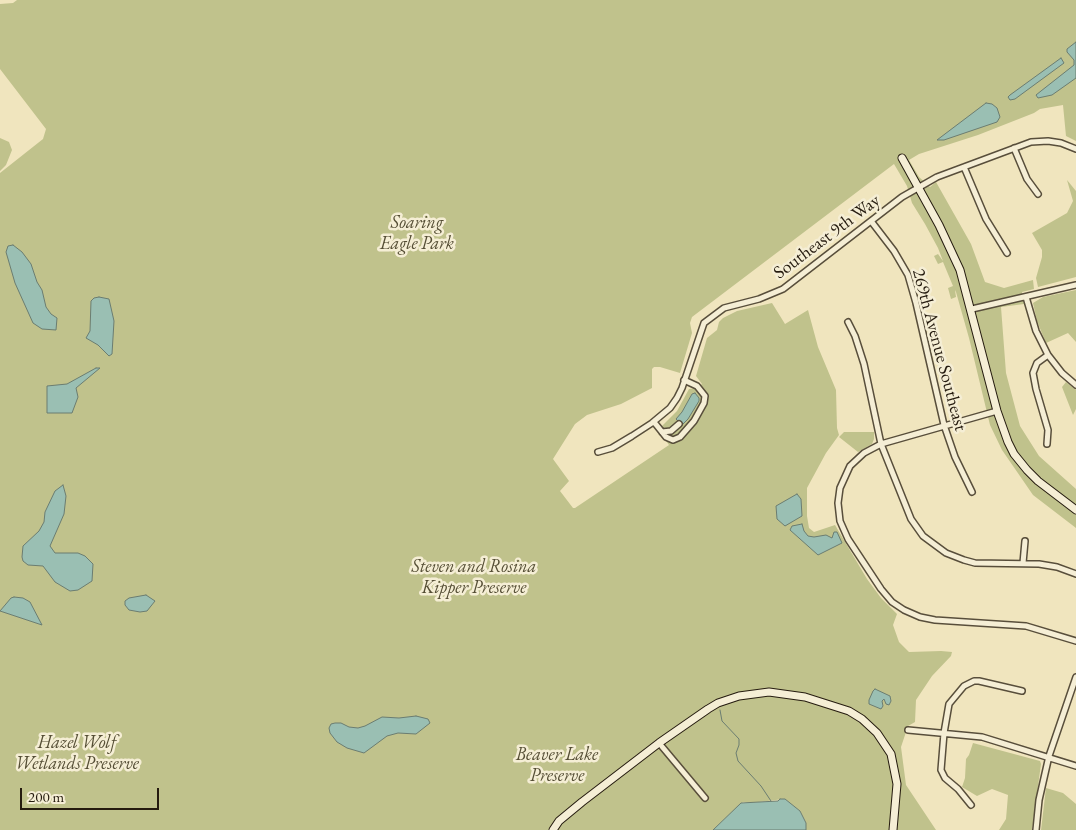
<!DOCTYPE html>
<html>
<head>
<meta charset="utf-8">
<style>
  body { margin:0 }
  #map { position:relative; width:1076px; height:830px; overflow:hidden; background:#f0e5be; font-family:"EB Garamond",serif }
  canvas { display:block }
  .scale { position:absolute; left:20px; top:788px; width:139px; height:22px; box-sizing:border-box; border:2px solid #251b0f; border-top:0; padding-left:6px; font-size:15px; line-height:18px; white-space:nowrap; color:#251b0f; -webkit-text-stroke:4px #f5eed5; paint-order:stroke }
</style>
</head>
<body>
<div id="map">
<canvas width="1076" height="830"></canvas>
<div class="scale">200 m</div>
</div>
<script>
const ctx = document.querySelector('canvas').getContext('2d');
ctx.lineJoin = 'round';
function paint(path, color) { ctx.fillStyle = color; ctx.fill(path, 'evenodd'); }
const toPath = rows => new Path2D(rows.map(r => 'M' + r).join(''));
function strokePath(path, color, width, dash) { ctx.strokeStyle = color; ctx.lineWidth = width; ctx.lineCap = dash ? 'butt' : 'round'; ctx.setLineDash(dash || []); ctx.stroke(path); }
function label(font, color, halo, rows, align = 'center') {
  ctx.font = font + ' "EB Garamond",serif'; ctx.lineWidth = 5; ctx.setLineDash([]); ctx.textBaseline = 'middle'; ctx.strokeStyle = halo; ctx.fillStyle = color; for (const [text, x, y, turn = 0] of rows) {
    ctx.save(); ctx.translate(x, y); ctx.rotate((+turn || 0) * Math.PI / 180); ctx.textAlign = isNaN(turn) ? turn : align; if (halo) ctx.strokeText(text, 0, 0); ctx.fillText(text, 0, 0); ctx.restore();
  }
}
paint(toPath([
  [17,0,1076,0,1076,141,1066,136,1063,105,1040,109,1034,113,978,135,919,154,909,160,919,177,930,187,936,182,971,244,985,282,1004,288,1033,280,1034,289,1022,292,1024,304,1001,307,1006,373,1020,426,1039,456,1076,489,1076,528,1033,495,1002,450,990,425,969,338,956,292,955,290,956,297,951,299,948,288,953,286,943,262,938,264,934,256,938,254,943,261,938,248,925,224,912,203,907,186,894,164,692,317,690,323,692,333,680,373,660,367,654,367,652,369,652,388,621,404,587,415,575,424,553,459,569,481,560,491,573,508,575,508,669,445,658,430,677,411,689,389,696,388,702,384,696,376,707,338,717,330,719,322,723,318,737,311,772,303,785,324,808,310,818,347,836,390,837,428,839,435,826,453,807,488,807,516,809,528,814,532,835,525,867,579,881,598,897,614,893,625,899,642,909,652,941,651,952,652,951,656,932,676,916,700,915,722,908,726,901,747,906,785,936,830,806,830,806,823,800,811,784,799,751,803,743,802,713,830,0,830,0,173,43,139,46,129,0,69,0,4,13,3],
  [0,138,9,142,12,150,6,165,0,171],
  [1067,180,1076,191,1076,277,1038,287,1036,278,1042,257,1042,250,1032,233,1067,213,1073,201],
  [1076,290,1076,342,1068,333,1046,343,1037,321,1033,303,1043,297],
  [1066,382,1076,390,1076,409,1073,415,1062,387],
  [844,432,874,432,874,439,872,444,858,452,839,437],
  [973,743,1040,761,1041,764,1032,830,999,830,1006,819,1008,795,992,789,977,796,962,787,965,778,966,759,969,755],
  [1046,788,1063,793,1076,804,1076,830,1041,830]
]), '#c0c28c');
const water = toPath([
  [1076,42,1076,78,1052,95,1038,98,1036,95,1041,91,1074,65,1074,60,1067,52,1067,49,1076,42],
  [1061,58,1064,63,1015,99,1010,100,1008,97,1010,95,1061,58],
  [986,103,992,104,997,108,1000,117,997,122,944,140,937,140,986,103],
  [13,245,22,252,31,264,37,282,42,290,46,307,51,314,57,318,56,330,42,329,33,323,15,283,6,252,8,246,13,245],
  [99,297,109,299,114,321,112,354,109,356,98,345,86,338,90,331,91,301,94,298,99,297],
  [96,368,100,368,76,388,78,397,72,413,47,413,47,386,67,384,96,368],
  [695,393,699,398,699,401,688,419,682,425,676,419,682,412,692,394,695,393],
  [63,485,66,496,64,514,50,546,55,553,78,553,85,556,93,564,92,581,78,590,70,591,55,582,43,566,28,565,23,561,22,557,23,546,39,531,44,522,45,512,55,491,63,485],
  [797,494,801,499,802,516,785,526,777,519,776,506,797,494],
  [802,524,804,531,808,536,814,537,826,535,832,538,834,532,837,532,842,543,818,555,790,530,792,526,802,524],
  [146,595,155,601,147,611,140,612,129,610,125,605,125,601,129,598,146,595],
  [14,597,23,598,30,602,42,625,0,611,11,598,14,597],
  [875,689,890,696,891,701,889,705,886,704,884,699,882,701,883,706,881,709,869,704,869,700,873,691,875,689],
  [416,716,428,719,430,723,416,734,398,733,387,736,364,753,347,748,337,742,330,733,329,728,331,724,335,723,341,723,349,727,358,728,365,726,382,717,399,718,416,716],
  [780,799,785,799,800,811,806,823,806,830,713,830,741,803,778,801,780,799]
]);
paint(water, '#9abfb3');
strokePath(water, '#6b7d71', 1);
strokePath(toPath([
  [720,710,722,721,739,739,739,745,736,753,738,761,761,786,771,801]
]), '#6b7d71', 1);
const street = toPath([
  [1014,148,1027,179,1038,194],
  [964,167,986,219,1007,253],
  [871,221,894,251,908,275,916,303,944,425,955,457,972,492],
  [1026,297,1036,331,1048,355,1062,373,1076,385],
  [972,309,1076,285],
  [848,322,855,336,864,364,881,444,911,519,923,536,946,553,964,560,975,563,1039,564,1057,567,1076,574],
  [997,411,881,444,864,453,850,466,840,488,838,503,840,521,848,539,881,589,892,602,904,610,920,617,935,620,1026,626,1076,641],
  [654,422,666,437,673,440,680,437,694,421,704,403,705,396,697,386,684,380],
  [662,432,671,431,679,424],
  [1047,444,1048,430,1036,389,1033,373,1037,363,1048,355],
  [598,452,612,448,632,436,652,423,670,408,677,398,682,388,704,323,724,308,759,299,783,289,902,197,937,177,1031,142,1048,141,1061,143,1076,149],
  [1023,563,1025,541],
  [908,730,982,737,1076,766],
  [659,743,705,798],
  [971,805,958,789,945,778,941,770,944,733,949,704,964,686,974,681,979,681,1022,691],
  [1036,830,1039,800,1049,756,1076,677]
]);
const secondary = toPath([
  [902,158,939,225,960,270,997,411,1008,442,1014,454,1027,470,1038,481,1076,510],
  [553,830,559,821,582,802,659,743,708,709,718,703,739,696,769,692,805,697,849,711,862,719,877,733,891,754,897,784,893,830]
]);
strokePath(street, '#584e3b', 8);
strokePath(secondary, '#251b0f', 9);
strokePath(street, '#f5eed5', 5);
strokePath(secondary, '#f5eed5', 7);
label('italic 18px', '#544d34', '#f5eed5', [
  ["Soaring",417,223],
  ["Eagle Park",417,244],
  ["Steven and Rosina",474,567],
  ["Kipper Preserve",474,588],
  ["Hazel Wolf",77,743],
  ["Wetlands Preserve",77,764],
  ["Beaver Lake",557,755],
  ["Preserve",557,776]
]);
label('18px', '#251b0f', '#f5eed5', [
  ["Southeast 9th Way",827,237,-37],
  ["269th Avenue Southeast",939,350,75]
]);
</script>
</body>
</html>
